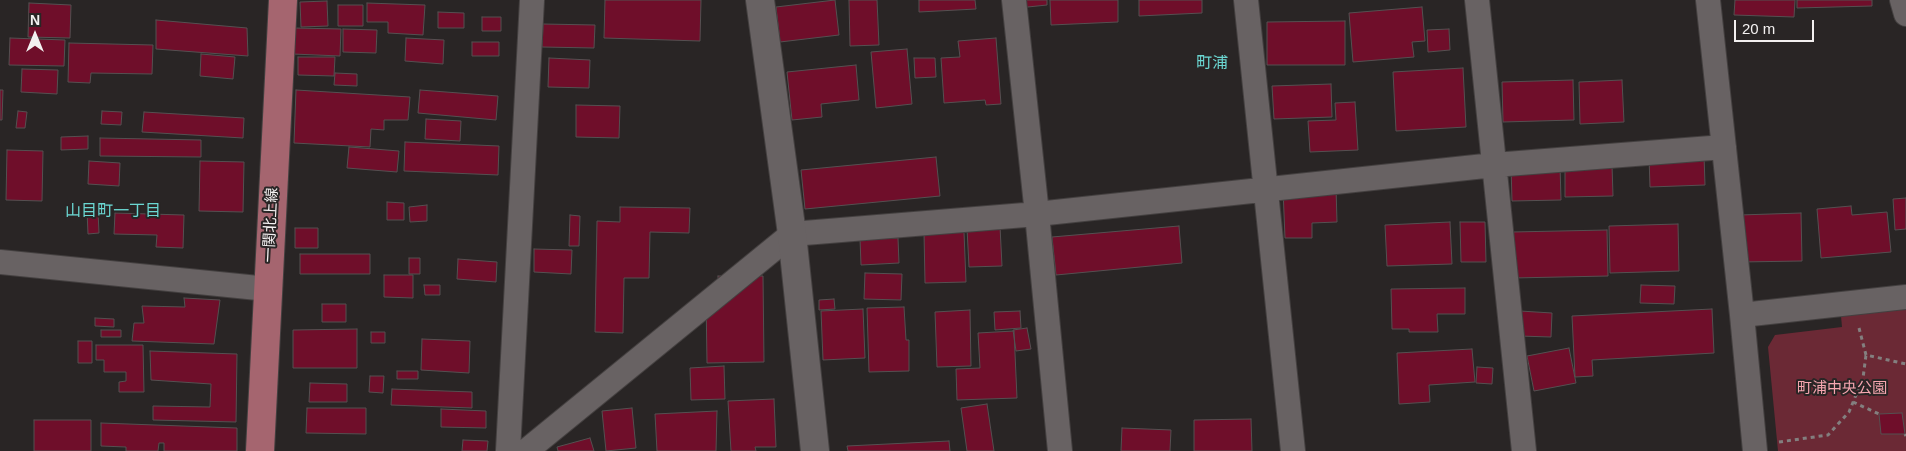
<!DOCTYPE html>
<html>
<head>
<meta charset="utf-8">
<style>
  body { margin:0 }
  #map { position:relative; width:1906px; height:451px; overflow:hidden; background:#292525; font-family:Arial,sans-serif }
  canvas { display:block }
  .north { position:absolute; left:10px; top:10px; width:50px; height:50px; -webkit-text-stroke:4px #292525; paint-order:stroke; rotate:0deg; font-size:14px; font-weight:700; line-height:20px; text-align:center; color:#f3f0f0 }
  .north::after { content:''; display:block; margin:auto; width:18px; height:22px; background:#f3f0f0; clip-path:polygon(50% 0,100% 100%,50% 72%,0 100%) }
  .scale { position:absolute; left:1734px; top:20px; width:80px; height:22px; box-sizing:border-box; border:2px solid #f3f0f0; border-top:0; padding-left:6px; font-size:15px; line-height:18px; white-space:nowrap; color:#f3f0f0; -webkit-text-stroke:4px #292525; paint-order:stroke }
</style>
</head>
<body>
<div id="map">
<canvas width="1906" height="451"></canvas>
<div class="north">N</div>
<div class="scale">20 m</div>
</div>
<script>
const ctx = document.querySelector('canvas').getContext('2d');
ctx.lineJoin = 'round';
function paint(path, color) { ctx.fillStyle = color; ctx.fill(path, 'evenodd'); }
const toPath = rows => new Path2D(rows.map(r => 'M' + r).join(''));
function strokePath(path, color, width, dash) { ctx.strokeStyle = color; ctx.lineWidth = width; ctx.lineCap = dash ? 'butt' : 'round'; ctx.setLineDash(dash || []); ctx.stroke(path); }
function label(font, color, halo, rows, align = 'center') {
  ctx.font = font + ' Arial,"Noto Sans JP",sans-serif'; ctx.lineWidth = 4; ctx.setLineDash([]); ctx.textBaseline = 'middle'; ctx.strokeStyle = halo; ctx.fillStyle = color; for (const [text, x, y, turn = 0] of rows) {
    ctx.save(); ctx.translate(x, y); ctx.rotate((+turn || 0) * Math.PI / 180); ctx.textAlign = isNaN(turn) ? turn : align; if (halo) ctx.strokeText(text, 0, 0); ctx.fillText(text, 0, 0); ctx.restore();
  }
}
paint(toPath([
  [1906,306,1906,451,1778,451,1768,347,1775,335,1842,327,1841,316]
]), '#6b2935');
const building = toPath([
  [605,0,701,0,700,41,604,38,605,0],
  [835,0,839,35,780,42,776,7,835,0],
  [849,0,877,0,879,45,850,46,849,0],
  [919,0,975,0,976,9,919,12,919,0],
  [1017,0,1047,0,1047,5,1018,8,1017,0],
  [1050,0,1118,0,1118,22,1051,25,1050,0],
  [1139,0,1202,0,1202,13,1139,16,1139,0],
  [1735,0,1795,0,1794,17,1734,15,1735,0],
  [1797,0,1872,0,1872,6,1797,8,1797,0],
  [327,1,328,26,301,27,300,2,327,1],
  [29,3,71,5,70,38,28,37,29,3],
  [367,3,425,5,423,35,388,33,388,22,367,22,367,3],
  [338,5,363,5,363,26,338,26,338,5],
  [1422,7,1425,41,1412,42,1414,57,1353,62,1349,13,1422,7],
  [438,12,464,13,464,28,438,28,438,12],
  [482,17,501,17,501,31,482,31,482,17],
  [156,20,247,28,248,56,156,49,156,20],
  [1345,21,1345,65,1267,65,1267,22,1345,21],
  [543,24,595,25,594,48,542,47,543,24],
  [294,28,341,29,340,56,293,54,294,28],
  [343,29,377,30,376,53,343,52,343,29],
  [1449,29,1450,50,1428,52,1427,30,1449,29],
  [10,38,65,40,64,66,9,65,10,38],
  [406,38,444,40,443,64,405,61,406,38],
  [996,38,1001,104,986,105,985,100,944,103,941,58,960,57,958,41,996,38],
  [472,42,499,42,499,56,472,56,472,42],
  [69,43,153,45,152,74,91,73,90,83,68,82,69,43],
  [907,49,912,104,876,108,871,52,907,49],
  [201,54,235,57,233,79,200,76,201,54],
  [298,57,335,57,334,76,298,75,298,57],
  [549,58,590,60,589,88,548,87,549,58],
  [914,58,935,58,936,77,915,78,914,58],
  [856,65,859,100,821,104,822,117,792,120,787,72,856,65],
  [1463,68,1466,127,1396,131,1393,72,1463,68],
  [22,69,58,70,57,94,21,92,22,69],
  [335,73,357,74,357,86,334,85,335,73],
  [1573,80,1574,120,1503,122,1502,82,1573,80],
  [1622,80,1624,122,1580,124,1579,82,1622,80],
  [1331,84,1332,117,1274,119,1272,86,1331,84],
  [0,90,3,90,2,120,0,120,0,90],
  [296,90,410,97,408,120,384,120,384,130,371,129,370,147,294,143,296,90],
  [420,90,498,96,496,120,418,113,420,90],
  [1355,102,1358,150,1310,152,1308,121,1336,120,1335,103,1355,102],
  [576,105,620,106,619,138,576,137,576,105],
  [18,111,27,112,25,128,16,128,18,111],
  [102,111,122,112,121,125,101,124,102,111],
  [144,112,244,118,243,138,142,132,144,112],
  [426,119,461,121,460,141,425,139,426,119],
  [88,136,88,149,61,150,61,137,88,136],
  [100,138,201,140,201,157,100,156,100,138],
  [405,142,499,146,498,175,404,171,405,142],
  [349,147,399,151,397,172,347,168,349,147],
  [7,150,43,151,42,201,6,200,7,150],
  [1704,155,1705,185,1650,187,1649,157,1704,155],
  [936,157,940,196,805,209,801,170,936,157],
  [89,161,120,163,119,186,88,184,89,161],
  [200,161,244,162,243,212,199,211,200,161],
  [1560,165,1561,200,1512,201,1511,166,1560,165],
  [1612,165,1613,196,1565,197,1565,166,1612,165],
  [1336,187,1337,222,1312,223,1312,238,1285,238,1283,189,1336,187],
  [1906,198,1906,229,1895,230,1893,199,1906,198],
  [387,202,404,203,404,220,387,220,387,202],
  [427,205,427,221,410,222,409,207,427,205],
  [1851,206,1852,215,1887,212,1891,252,1821,258,1817,209,1851,206],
  [620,207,690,208,689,233,650,232,649,278,624,278,623,333,595,332,597,221,620,222,620,207],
  [87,211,98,211,99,233,88,234,87,211],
  [115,213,184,215,183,248,156,247,157,235,114,234,115,213],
  [1801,213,1802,261,1741,262,1740,215,1801,213],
  [570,215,580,216,579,246,569,246,570,215],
  [1450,222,1452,264,1387,266,1385,225,1450,222],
  [1460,222,1485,222,1486,262,1461,262,1460,222],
  [1678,224,1679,271,1610,273,1609,226,1678,224],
  [1000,226,1002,266,969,267,967,228,1000,226],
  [1179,226,1182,263,1056,275,1052,237,1179,226],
  [295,228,318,228,318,248,295,248,295,228],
  [1607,230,1608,276,1513,278,1512,232,1607,230],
  [964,232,966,282,925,283,924,233,964,232],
  [898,238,899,263,861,265,860,239,898,238],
  [534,249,572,250,571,274,534,272,534,249],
  [300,254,370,254,370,274,300,274,300,254],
  [409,258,420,258,420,274,409,274,409,258],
  [458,259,497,262,496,282,457,279,458,259],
  [865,273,902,274,901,300,864,299,865,273],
  [384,275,413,275,413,298,384,297,384,275],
  [718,276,763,276,764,362,707,363,706,298,718,298,718,276],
  [424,285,440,285,440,295,425,295,424,285],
  [1641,285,1675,286,1674,304,1640,303,1641,285],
  [1465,288,1465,314,1437,314,1438,332,1409,332,1409,329,1392,329,1391,289,1465,288],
  [184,298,220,300,214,344,132,341,134,323,144,323,142,306,185,307,184,298],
  [834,299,835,309,819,310,819,300,834,299],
  [322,304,346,304,346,322,322,322,322,304],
  [904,307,906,340,909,340,909,371,869,372,867,308,904,307],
  [863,309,865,358,823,360,821,311,863,309],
  [1712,309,1714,353,1592,360,1593,376,1575,377,1572,316,1712,309],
  [970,310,971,366,937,367,935,312,970,310],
  [1020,311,1021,328,995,330,994,312,1020,311],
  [1520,311,1552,313,1551,337,1519,336,1520,311],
  [95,318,114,319,114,327,95,326,95,318],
  [1027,328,1031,349,1016,351,1013,330,1027,328],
  [357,329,357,368,293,368,293,330,357,329],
  [101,330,121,330,121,337,101,337,101,330],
  [1014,331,1017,398,957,400,956,369,980,368,978,333,1014,331],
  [371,332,385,332,385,343,371,343,371,332],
  [422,339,470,341,469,373,421,370,422,339],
  [78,341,92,341,92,363,78,363,78,341],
  [96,345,143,345,144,392,119,392,119,382,126,381,126,372,104,372,104,360,96,360,96,345],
  [1569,348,1576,383,1534,391,1527,356,1569,348],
  [1472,349,1475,382,1429,385,1430,402,1399,404,1397,353,1472,349],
  [150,351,237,354,236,422,153,420,153,406,210,407,211,384,151,380,150,351],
  [724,366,725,399,691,400,690,368,724,366],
  [1477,367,1493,368,1492,384,1476,383,1477,367],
  [397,371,418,371,418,379,397,379,397,371],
  [370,376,384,376,383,393,369,392,370,376],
  [310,383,347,384,347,402,309,402,310,383],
  [392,389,472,392,472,408,391,405,392,389],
  [774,399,776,447,755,447,756,451,731,451,728,401,774,399],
  [987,404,994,451,967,451,961,408,987,404],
  [307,408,366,408,366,434,306,433,307,408],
  [632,408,636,448,606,451,602,411,632,408],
  [441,409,486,411,486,428,441,427,441,409],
  [717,411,716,451,657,451,655,414,717,411],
  [1902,413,1905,434,1881,434,1879,414,1902,413],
  [1251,419,1252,451,1194,451,1194,420,1251,419],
  [34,420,91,420,91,451,34,451,34,420],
  [101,423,237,428,237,451,164,451,164,443,159,443,158,451,126,451,126,447,101,446,101,423],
  [1122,428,1171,430,1170,451,1121,451,1122,428],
  [590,438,594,451,558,451,557,447,590,438],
  [463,440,488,441,487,451,462,451,463,440],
  [949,441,950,451,848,451,847,446,949,441]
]);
paint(building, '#6f0e2a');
strokePath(building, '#555051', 1);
const minor = toPath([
  [1014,0,1037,214,1060,451],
  [1246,0,1293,451],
  [1477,0,1524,451],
  [1708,0,1742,315,1755,451],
  [1902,0,1906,14],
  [0,262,268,289],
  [1742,315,1906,297],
  [508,451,532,0],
  [526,451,792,234,1037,214,1494,165,1724,147]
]);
const tertiary = toPath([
  [760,0,792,234,815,451]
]);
const primary = toPath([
  [260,451,283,0]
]);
strokePath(minor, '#444040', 26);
strokePath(tertiary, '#444040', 30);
strokePath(primary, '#444040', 30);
strokePath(toPath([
  [1859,328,1866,355,1906,364],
  [1853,402,1879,414],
  [1905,434,1906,436],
  [1779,442,1828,435,1849,412,1863,378,1866,355]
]), '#837f7f', 3, [4, 4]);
strokePath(minor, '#686263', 24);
strokePath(tertiary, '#686263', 28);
strokePath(primary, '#a5656f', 28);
label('15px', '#f3f0f0', '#292525', [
  ["一関北上線",271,225,-87]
]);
label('15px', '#f6a6b0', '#292525', [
  ["町浦中央公園",1842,389]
]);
label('16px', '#6bd7d2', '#292525', [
  ["町浦",1212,64],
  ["山目町一丁目",113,212]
]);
</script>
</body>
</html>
